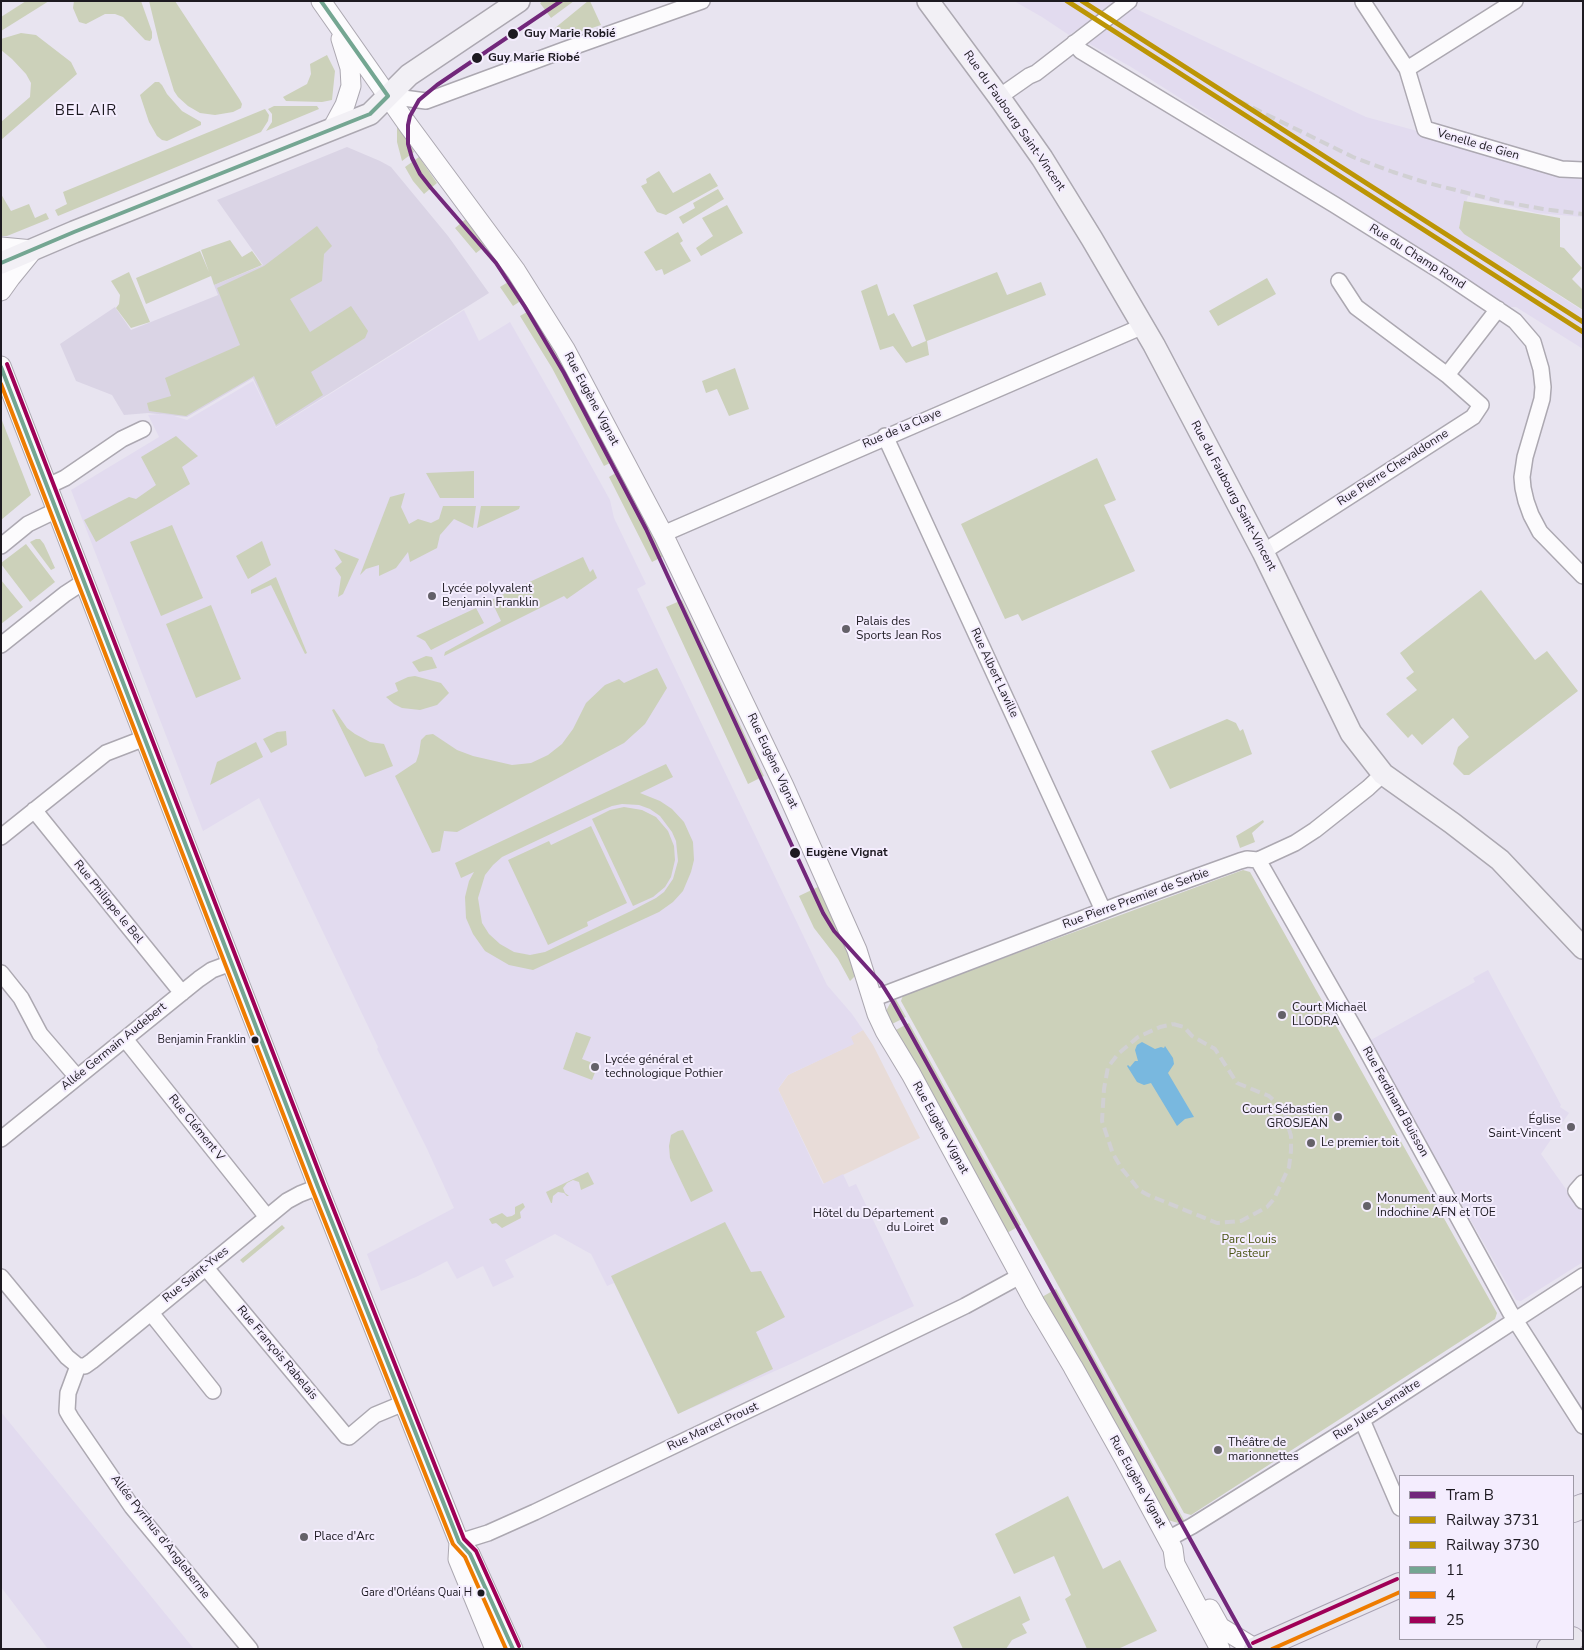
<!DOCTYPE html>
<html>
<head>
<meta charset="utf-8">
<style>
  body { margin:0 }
  #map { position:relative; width:1584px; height:1650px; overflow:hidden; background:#e8e4f0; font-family:"Nunito Sans",sans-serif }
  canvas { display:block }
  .frame { position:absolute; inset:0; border:2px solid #1d1a21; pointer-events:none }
  .legend { position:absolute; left:1399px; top:1475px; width:175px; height:165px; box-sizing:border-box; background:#f4edfe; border:1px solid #9e99a6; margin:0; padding:6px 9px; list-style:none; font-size:15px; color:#1d1a21 }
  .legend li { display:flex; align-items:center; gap:10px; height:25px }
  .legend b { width:25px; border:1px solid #9e99a6 }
</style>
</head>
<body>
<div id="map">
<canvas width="1584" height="1650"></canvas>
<div class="frame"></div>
<ul class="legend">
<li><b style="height:6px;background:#72277b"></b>Tram B</li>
<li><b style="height:6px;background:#bc9505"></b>Railway 3731</li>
<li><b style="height:6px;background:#bc9505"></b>Railway 3730</li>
<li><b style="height:6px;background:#74a692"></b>11</li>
<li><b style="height:6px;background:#ee7c00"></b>4</li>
<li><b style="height:6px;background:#9f0057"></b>25</li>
</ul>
</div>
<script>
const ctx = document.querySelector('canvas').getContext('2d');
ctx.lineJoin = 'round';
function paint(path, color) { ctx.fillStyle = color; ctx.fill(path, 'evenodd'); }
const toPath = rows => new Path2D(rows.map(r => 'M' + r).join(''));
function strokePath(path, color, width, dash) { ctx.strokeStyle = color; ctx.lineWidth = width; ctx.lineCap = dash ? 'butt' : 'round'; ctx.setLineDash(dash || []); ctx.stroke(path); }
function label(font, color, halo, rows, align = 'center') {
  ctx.font = font + ' "Nunito Sans",sans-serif'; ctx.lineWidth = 4; ctx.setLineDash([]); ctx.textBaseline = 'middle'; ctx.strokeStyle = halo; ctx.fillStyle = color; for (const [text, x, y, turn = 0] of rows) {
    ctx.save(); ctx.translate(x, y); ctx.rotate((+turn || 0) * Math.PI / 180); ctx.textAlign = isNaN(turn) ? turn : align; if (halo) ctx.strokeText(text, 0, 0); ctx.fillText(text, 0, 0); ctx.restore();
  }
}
paint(toPath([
  [863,1030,873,1045,920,1138,824,1184,778,1089,788,1075,853,1044,850,1037]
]), '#e8dcd8');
paint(toPath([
  [347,147,380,161,391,167,448,236,489,293,276,427,253,378,187,417,148,413,124,415,112,395,76,381,60,344,115,307,131,330,218,295,214,285,263,265,217,200]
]), '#dad4e5');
paint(toPath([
  [1014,1,1114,1,1104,10,1115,19,1127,10,1134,8,1366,117,1421,132,1552,174,1583,175,1583,217,1537,213,1468,196,1459,226,1470,238,1583,311,1583,349,1516,307,1510,307,1131,67,1086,42,1099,32,1089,22,1069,35,1042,17],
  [464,310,479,341,510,322,559,408,610,500,614,518,646,584,637,589,827,985,852,1014,863,1030,851,1037,854,1044,788,1075,778,1089,823,1184,843,1174,849,1187,856,1184,914,1306,793,1363,678,1414,614,1283,607,1286,591,1254,555,1234,505,1260,514,1277,493,1287,483,1266,457,1279,447,1261,416,1277,381,1291,367,1254,454,1208,428,1151,377,1049,378,1047,259,798,203,831,71,490,159,437,148,415,162,414,171,415,187,420,253,381,276,428],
  [1488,970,1561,1105,1560,1107,1569,1113,1541,1154,1583,1213,1583,1262,1521,1301,1516,1300,1369,1041,1475,982,1473,978],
  [1,1412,23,1439,194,1649,48,1649,1,1587]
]), '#e2dbef');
paint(toPath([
  [26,1,49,1,1,31,1,17],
  [74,1,141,1,152,32,152,38,150,41,145,40,123,17,115,14,105,14,86,24,79,22,73,8],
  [149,1,175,1,240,100,242,104,241,108,233,112,215,115,200,113,188,106,178,97,174,91,159,42],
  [543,1,574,1,551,18,540,3],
  [588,1,590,1,601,25,562,38,555,28],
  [21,33,36,35,71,62,77,74,1,140,1,122,30,97,31,83,26,74,12,59,1,50,1,39],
  [327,55,335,71,332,100,322,102,286,101,283,97,307,84,311,74,310,64],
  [155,82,159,82,162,85,167,94,182,111,201,122,201,125,167,141,162,140,157,136,149,122,140,95],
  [274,106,317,106,319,109,266,131,272,122,272,114,268,109],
  [265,109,269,115,268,121,261,132,58,216,55,210,67,204,63,192],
  [397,127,411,145,414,152,402,161,397,142],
  [419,157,437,183,424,194,413,181,405,167],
  [659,171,673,193,710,173,718,186,666,215,657,212,641,186,647,183,646,179],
  [718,189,724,199,683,224,679,217,695,208,693,203],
  [1,194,11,211,29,204,35,218,46,213,49,219,7,236,1,236],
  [1464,201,1560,218,1560,247,1564,248,1582,268,1572,279,1583,290,1583,310,1464,234,1459,228],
  [727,205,743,233,701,256,696,248,713,236,702,218],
  [466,219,488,244,476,253,455,228],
  [317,226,332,246,324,254,322,281,290,299,310,332,351,306,368,331,365,338,311,372,323,395,276,425,254,376,186,416,149,411,147,403,171,396,165,378,240,345,217,288,264,266],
  [678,232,683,241,680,243,691,261,664,275,662,269,656,271,644,252],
  [230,240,242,257,252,251,262,265,214,285,211,276,146,304,136,278,200,251,209,272,201,250],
  [129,272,150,322,131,328,116,308,119,304,120,295,111,281],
  [997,272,1007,295,1041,282,1046,295,927,341,929,355,906,363,893,346,880,350,861,291,877,284,888,316,894,313,912,347,926,341,913,305],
  [1267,278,1276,294,1218,326,1209,311],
  [513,279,525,298,513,306,500,287],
  [532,309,564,362,614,461,604,466,552,368,520,316],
  [735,368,749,409,729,416,717,389,706,393,702,381],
  [1,418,31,495,1,520],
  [176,436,198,456,182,467,190,484,96,542,84,520,129,497,136,499,156,485,141,457],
  [1097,458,1116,500,1104,505,1135,571,1022,621,1018,614,1005,619,961,524],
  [474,471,474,498,440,498,426,473],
  [619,471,666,555,652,562,609,477],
  [405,493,401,507,409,524,418,519,431,523,439,519,443,506,476,506,473,528,454,519,440,535,437,548,410,562,408,552,396,568,379,576,379,565,366,569,360,575,390,497],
  [481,506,520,506,519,509,477,528],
  [172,525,203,598,161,616,130,542],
  [36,539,40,539,44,544,55,568,51,570,30,542],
  [262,541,271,565,248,579,236,556],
  [26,544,55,582,30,602,1,564,1,563],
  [334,549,359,559,343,594,338,597,341,577,335,568,342,562],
  [583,557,590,572,593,569,597,578,567,599,564,596,444,656,445,652,501,621,491,600],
  [276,577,307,653,305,654,271,585,251,594,251,590],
  [1,580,23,607,1,624],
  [1481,590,1535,660,1547,651,1578,691,1469,775,1464,775,1453,764,1458,747,1469,737,1453,718,1422,745,1412,734,1408,738,1386,714,1417,690,1406,678,1414,672,1400,653],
  [682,600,764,776,748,784,666,607],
  [211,605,241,679,196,698,166,624],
  [476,608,484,623,431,650,425,641,416,636],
  [426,656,432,657,437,668,419,672,412,662],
  [657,668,667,688,645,724,624,743,457,832,444,831,440,851,432,853,395,776,416,762,419,753,421,740,426,735,433,734,457,750,473,756,512,765,531,763,548,755,562,744,573,729,586,703,605,685,619,679,624,683],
  [415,676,441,683,449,693,437,705,420,710,402,708,394,704,386,697,398,691,395,683,408,677],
  [334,709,347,728,355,734,370,742,384,744,393,766,365,777,332,710],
  [1227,719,1236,723,1240,731,1243,729,1252,754,1170,789,1151,751],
  [286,731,287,745,271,753,263,739,277,732],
  [256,742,263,757,210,785,217,762],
  [666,764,673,777,640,793,660,801,672,809,684,822,693,842,694,860,691,872,683,891,673,902,659,912,533,970,509,965,485,951,473,934,466,918,465,897,469,881,474,872,461,878,455,863],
  [622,804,639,805,650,809,660,816,672,832,676,841,678,861,673,879,664,892,656,898,631,911,545,952,530,955,514,952,500,944,489,934,482,923,478,898,485,875,493,865,502,857,591,815,612,806],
  [624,807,642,810,656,817,668,831,674,846,675,860,671,877,665,887,653,897,633,906,592,819,610,810],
  [1263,820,1264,822,1252,833,1255,842,1240,848,1236,836],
  [591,826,627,903,587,922,588,926,548,945,508,860,549,841,551,845],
  [1243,870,1250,872,1497,1313,1495,1319,1191,1515,1184,1513,901,1001,903,995],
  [820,886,845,937,856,975,850,981,838,959,814,928,799,896],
  [894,996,906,1017,890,1025,886,1011],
  [909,1023,1021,1225,1007,1233,894,1031],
  [576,1032,591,1037,582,1059,598,1065,592,1080,563,1069],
  [683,1130,713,1191,691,1202,670,1158,669,1146,671,1135,678,1131],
  [588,1172,594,1184,581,1190,579,1182,573,1180,567,1183,563,1188,565,1193,569,1196,567,1196,564,1193,558,1192,553,1196,552,1203,551,1203,546,1192],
  [523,1203,525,1207,520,1212,521,1218,502,1228,496,1223,492,1224,489,1219,502,1213,507,1217,512,1216,515,1214,515,1207],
  [725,1222,751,1272,761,1271,785,1317,756,1332,773,1369,678,1414,611,1276],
  [282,1225,285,1228,243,1263,240,1260],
  [1056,1289,1185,1522,1178,1523,1168,1520,1165,1516,1042,1297],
  [1068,1496,1103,1569,1120,1560,1157,1631,1118,1649,1087,1649,1065,1599,1071,1595,1054,1556,1014,1574,995,1534],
  [1020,1596,1030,1620,1022,1624,1027,1633,1012,1640,1006,1649,963,1649,953,1627]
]), '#ccd1ba');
paint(toPath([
  [1142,1042,1155,1049,1161,1047,1164,1048,1165,1046,1173,1058,1174,1064,1168,1073,1194,1117,1185,1119,1177,1126,1151,1083,1144,1085,1137,1082,1127,1066,1128,1065,1130,1067,1135,1061,1138,1061,1135,1050,1137,1045]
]), '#79b8df');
const minor = toPath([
  [1363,2,1407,69,1425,129,1561,169,1583,170],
  [1074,43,1081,51,1335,205,1445,274,1515,321,1533,342,1541,369,1543,387,1542,399,1525,457,1522,477,1523,488,1526,501,1531,515,1540,532,1583,576],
  [1407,69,1515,1],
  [388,96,426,101,564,50,702,1],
  [999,97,1029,76,1036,73,1129,1],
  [1447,375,1498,309],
  [885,436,1103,910],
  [48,486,65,478,122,439,143,429],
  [663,534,1134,330,1141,325],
  [1,546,28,524,57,510],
  [1263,552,1473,417,1481,405,1447,375,1356,307,1339,281],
  [1,645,65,594,85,581],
  [34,810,182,993],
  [1,837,106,753,145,738],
  [1258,860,1362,1042,1510,1312,1583,1426],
  [1,973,21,998,40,1034,77,1077],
  [872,999,1118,905,1240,861,1247,859,1258,860,1295,843,1315,830,1368,788,1383,774],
  [125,1039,267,1217],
  [1,1139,199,979,212,970,231,963],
  [1583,1183,1576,1191,1583,1201],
  [206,1268,346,1436,349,1437,375,1415,404,1403],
  [1,1277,67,1357,78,1366],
  [151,1313,213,1391],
  [78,1366,68,1393,67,1411,71,1418,132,1507,250,1649],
  [78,1366,85,1366,92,1361,287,1201,300,1194,318,1187],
  [1362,1420,1400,1508],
  [1168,1539,1192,1526,1362,1420,1583,1276],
  [459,1542,488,1533,535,1512,824,1374,965,1306,1020,1276]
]);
const tertiary = toPath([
  [321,1,408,125,516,271,565,349,663,534,784,786,857,950,877,1014,885,1031,911,1074,1035,1303,1073,1367,1124,1458,1173,1549,1175,1564,1220,1649],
  [332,129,345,105,351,86,350,68,341,39],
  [1,247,33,250],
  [1,291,11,277,33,250],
  [1,366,318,1187,459,1542,470,1554,513,1649],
  [459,1542,458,1559,495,1649],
  [1210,1609,1220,1627,1256,1649]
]);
const secondary = toPath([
  [928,1,999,97,1042,158,1092,239,1154,345,1263,552,1351,733,1383,774,1452,823,1500,860,1583,948],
  [1,263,74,232,370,114,409,75,519,1]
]);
const primary = toPath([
  [1573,1510,1583,1506],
  [1256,1649,1400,1585],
  [1549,1649,1572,1639]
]);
strokePath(minor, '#aca8b1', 18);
strokePath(tertiary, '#aca8b1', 21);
strokePath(secondary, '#aca8b1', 24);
strokePath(primary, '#a8a1b2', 26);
strokePath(minor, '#fcfbfd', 15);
strokePath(tertiary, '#fcfbfd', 19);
strokePath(secondary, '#f2f0f5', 21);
strokePath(primary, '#e9e6ed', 24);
strokePath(toPath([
  [1239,101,1353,157,1393,172,1424,182,1499,201,1543,209,1583,214],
  [1173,1024,1184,1027,1192,1036,1215,1049,1237,1083,1269,1096,1283,1109,1291,1136,1291,1151,1289,1167,1274,1199,1267,1207,1241,1221,1217,1223,1148,1195,1139,1190,1132,1181,1122,1169,1113,1154,1102,1121,1104,1089,1108,1067,1118,1054,1138,1037,1160,1027,1173,1024]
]), '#d1d0d3', 4, [10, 5]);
strokePath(toPath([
  [1,263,74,232,370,114,388,96,321,1],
  [1,367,318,1187,459,1542,470,1554,513,1649]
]), '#74a692', 4);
strokePath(toPath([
  [1,384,312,1189,453,1544,465,1557,506,1649],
  [1272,1649,1400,1592]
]), '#ee7c00', 4);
strokePath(toPath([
  [7,364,324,1185,464,1539,476,1551,519,1646],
  [1253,1643,1397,1579]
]), '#9f0057', 4);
strokePath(toPath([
  [1082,1,1583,322]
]), '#bc9505', 5);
strokePath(toPath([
  [1067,1,1583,332]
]), '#bc9505', 5);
strokePath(toPath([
  [561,1,437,85,419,100,410,116,408,125,408,144,412,158,420,174,431,188,496,263,525,307,564,373,646,529,823,913,834,931,881,983,893,1002,1251,1649]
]), '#72277b', 4);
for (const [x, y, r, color] of [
  [513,34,6,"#1d1a21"],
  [477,58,6,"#1d1a21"],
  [432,596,5,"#646169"],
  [846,629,5,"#646169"],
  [795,853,6,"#1d1a21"],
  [1282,1015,5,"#646169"],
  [255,1040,4.5,"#1d1a21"],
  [595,1067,5,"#646169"],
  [1338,1117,5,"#646169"],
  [1571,1127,5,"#646169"],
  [1311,1143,5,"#646169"],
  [1367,1206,5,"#646169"],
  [944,1221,5,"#646169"],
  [1218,1450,5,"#646169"],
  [304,1537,5,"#646169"],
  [481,1593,4.5,"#1d1a21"]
]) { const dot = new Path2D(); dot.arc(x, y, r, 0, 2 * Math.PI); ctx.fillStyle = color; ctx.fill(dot); strokePath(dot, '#f4edfe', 2); }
label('11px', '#1d1a21', '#f4edfe', [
  ["Benjamin Franklin",246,1040],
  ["Gare d'Orléans Quai H",472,1593]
], 'right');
label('bold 12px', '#1d1a21', '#f4edfe', [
  ["Guy Marie Robié",524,34],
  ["Guy Marie Riobé",488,58],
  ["Eugène Vignat",806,853]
], 'left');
label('12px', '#1d1a21', '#f4edfe', [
  ["Rue du Faubourg Saint-Vincent",1014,121,55],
  ["Venelle de Gien",1478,145,16],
  ["Rue du Champ Rond",1417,257,32],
  ["Rue Eugène Vignat",591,399,62],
  ["Rue de la Claye",902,429,-23],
  ["Rue Pierre Chevaldonne",1393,468,-33],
  ["Rue du Faubourg Saint-Vincent",1233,496,62],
  ["Rue Albert Laville",994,673,65],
  ["Rue Eugène Vignat",772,761,65],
  ["Rue Pierre Premier de Serbie",1136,899,-20],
  ["Rue Philippe le Bel",108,902,51],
  ["Allée Germain Audebert",114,1047,-39],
  ["Rue Ferdinand Buisson",1395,1102,61],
  ["Rue Clément V",196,1128,51],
  ["Rue Eugène Vignat",940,1128,61],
  ["Rue Saint-Yves",196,1275,-39],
  ["Rue François Rabelais",277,1353,50],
  ["Rue Jules Lemaitre",1377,1410,-33],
  ["Rue Marcel Proust",713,1427,-25],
  ["Rue Eugène Vignat",1137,1482,61],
  ["Allée Pyrrhus d'Angleberme",160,1537,52]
]);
label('12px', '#1d1a21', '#f4edfe', [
  ["Lycée polyvalent",442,589],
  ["Benjamin Franklin",442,603],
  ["Palais des",856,622],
  ["Sports Jean Ros",856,636],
  ["Court Michaël",1292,1008],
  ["LLODRA",1292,1022],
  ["Lycée général et",605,1060],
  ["technologique Pothier",605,1074],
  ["Court Sébastien",1328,1110,"right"],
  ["GROSJEAN",1328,1124,"right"],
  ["Église",1561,1120,"right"],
  ["Saint-Vincent",1561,1134,"right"],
  ["Le premier toit",1321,1143],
  ["Monument aux Morts",1377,1199],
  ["Indochine AFN et TOE",1377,1213],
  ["Hôtel du Département",934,1214,"right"],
  ["du Loiret",934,1228,"right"],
  ["Théâtre de",1228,1443],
  ["marionnettes",1228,1457],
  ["Place d'Arc",314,1537]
], 'left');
label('12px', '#4b5515', '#f4edfe', [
  ["Parc Louis",1249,1240],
  ["Pasteur",1249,1254]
]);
ctx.letterSpacing = '1px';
label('15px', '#1d1a21', '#f4edfe', [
  ["BEL AIR",86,111]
]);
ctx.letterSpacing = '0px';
</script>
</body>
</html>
